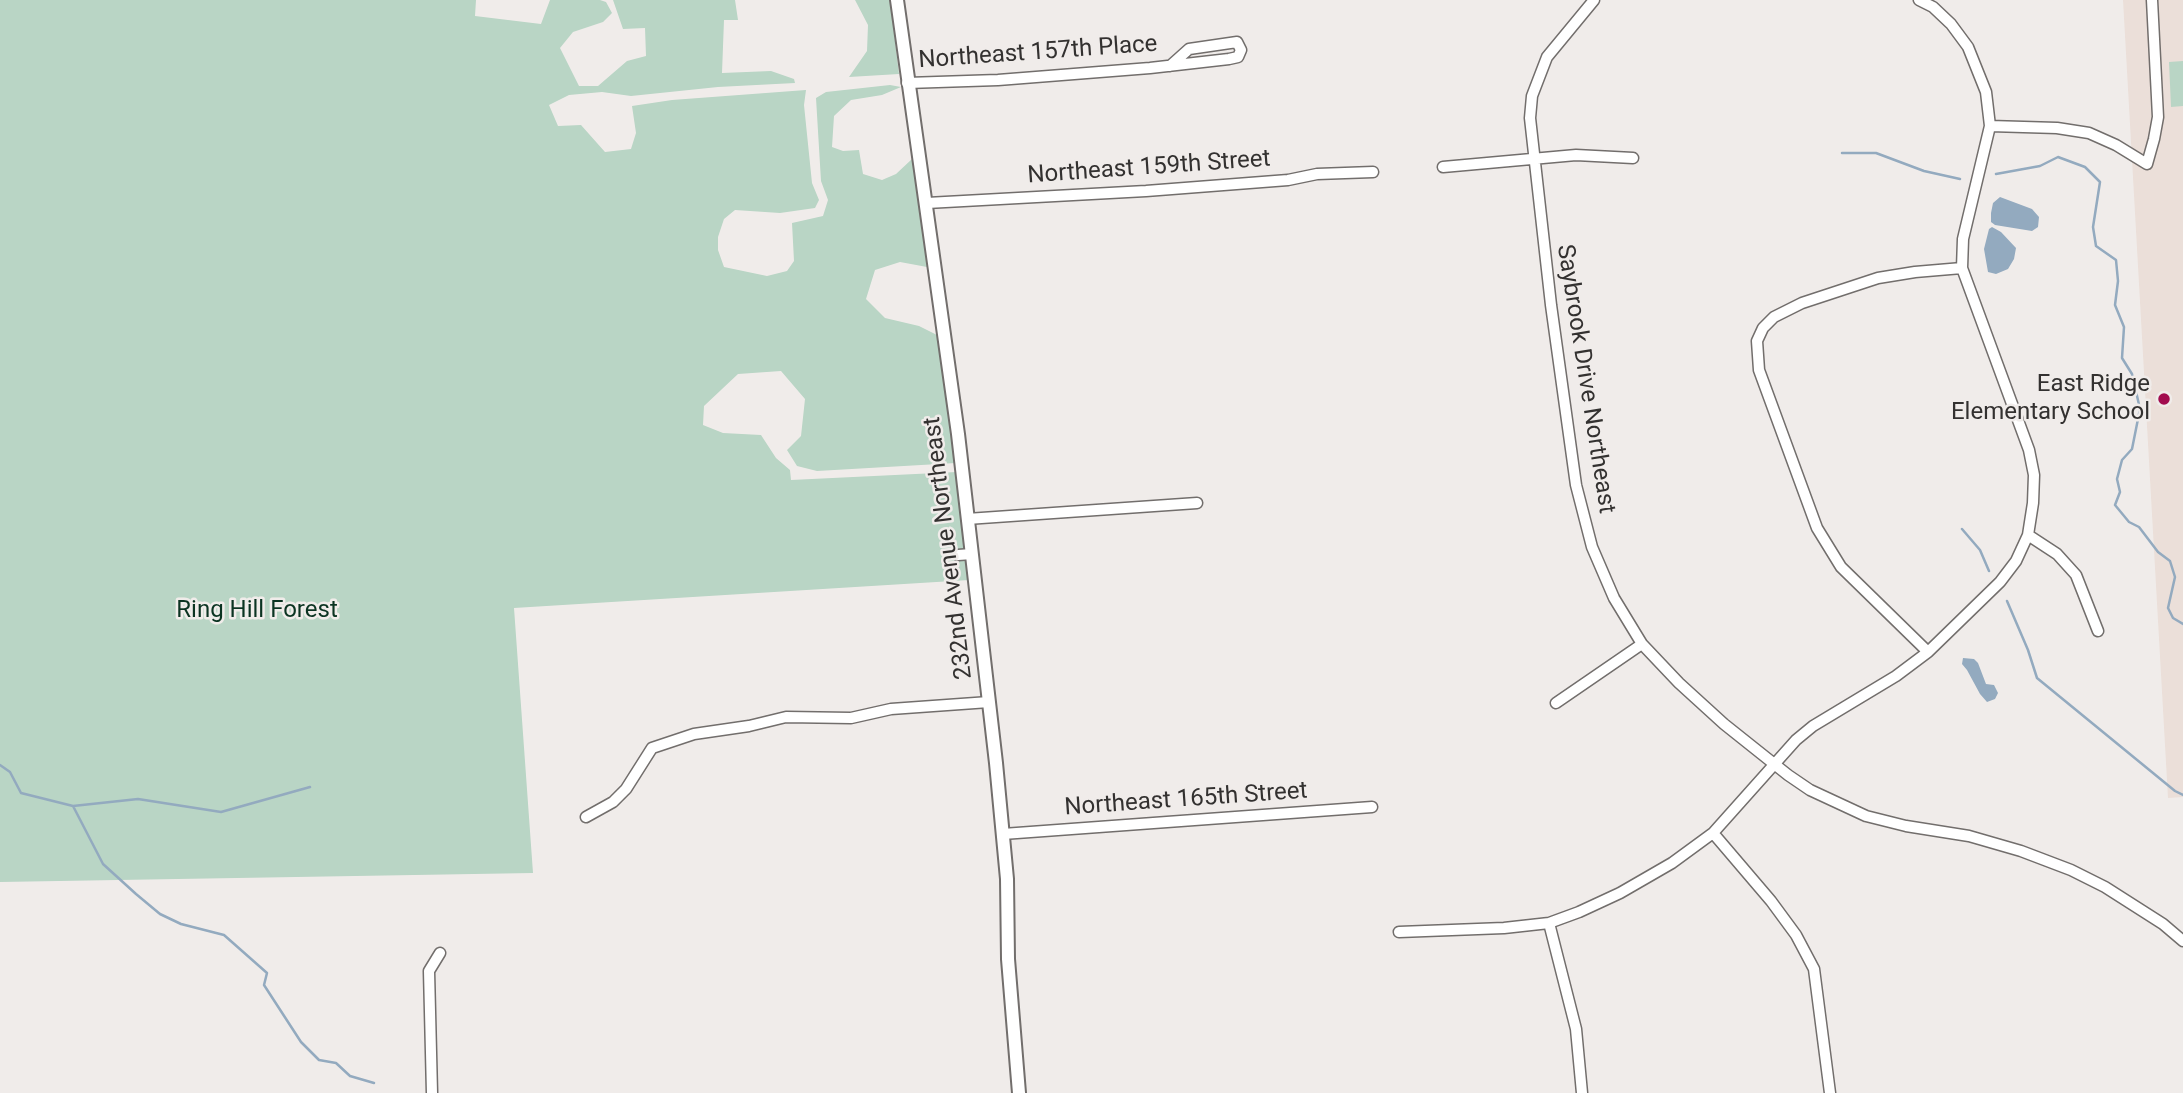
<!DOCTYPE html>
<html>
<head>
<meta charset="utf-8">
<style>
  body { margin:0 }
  canvas { display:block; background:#f0ecea }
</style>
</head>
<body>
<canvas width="2183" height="1093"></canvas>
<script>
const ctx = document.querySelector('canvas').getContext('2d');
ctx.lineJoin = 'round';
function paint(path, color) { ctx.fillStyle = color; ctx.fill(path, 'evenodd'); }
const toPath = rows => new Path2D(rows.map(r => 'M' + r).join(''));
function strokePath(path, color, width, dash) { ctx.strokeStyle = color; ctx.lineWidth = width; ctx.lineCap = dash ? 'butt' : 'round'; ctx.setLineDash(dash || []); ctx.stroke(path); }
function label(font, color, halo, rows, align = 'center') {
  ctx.font = font + ' Roboto,sans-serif'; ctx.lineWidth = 5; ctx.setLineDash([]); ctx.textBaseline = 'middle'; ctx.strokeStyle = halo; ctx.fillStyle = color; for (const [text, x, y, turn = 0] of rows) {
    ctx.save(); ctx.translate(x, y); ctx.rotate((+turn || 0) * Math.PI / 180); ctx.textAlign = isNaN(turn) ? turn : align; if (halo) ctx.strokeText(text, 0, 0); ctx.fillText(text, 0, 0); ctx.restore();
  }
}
paint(toPath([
  [2123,0,2183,0,2183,797,2168,798]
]), '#ebdfd9');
paint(toPath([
  [0,0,476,0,475,16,541,24,550,0,600,0,606,2,612,13,603,22,573,32,560,48,579,86,598,86,627,61,646,56,645,28,623,29,613,0,735,0,738,20,724,20,722,73,771,71,794,79,795,83,718,87,631,96,602,92,569,95,549,105,558,126,581,125,605,152,631,149,636,133,632,106,672,100,806,90,804,105,812,183,819,200,815,208,780,213,735,210,724,219,718,237,718,250,724,267,767,276,787,271,794,261,792,223,823,216,828,200,821,181,816,98,826,92,890,85,901,87,882,95,851,100,834,116,832,147,843,151,859,150,863,174,882,180,896,174,912,159,927,267,900,262,875,270,866,299,885,318,919,326,937,335,956,463,817,471,797,466,787,450,801,436,805,399,781,371,738,374,704,406,703,425,723,433,761,435,776,458,790,470,791,480,957,472,969,580,514,608,533,873,0,882],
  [855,0,890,0,899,74,849,77,867,51,868,25],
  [2183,61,2183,106,2171,107,2169,62]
]), '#b9d5c5');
paint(toPath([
  [2000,197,2032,209,2039,217,2038,227,2032,231,1995,225,1991,222,1991,213,1993,203],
  [1992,227,2001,232,2016,248,2014,259,2008,269,1996,274,1988,272,1984,249,1989,229],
  [1963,658,1974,659,1978,663,1986,684,1994,685,1998,693,1995,699,1987,702,1980,694,1967,670,1962,664]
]), '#93aabf');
strokePath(toPath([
  [1842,153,1876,153,1924,171,1960,179],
  [1996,174,2040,166,2058,157,2085,167,2100,182,2093,227,2096,246,2116,260,2118,281,2115,305,2124,327,2122,358,2132,374,2140,409,2132,449,2122,460,2117,479,2120,492,2115,505,2129,522,2139,527,2158,552,2170,561,2175,577,2168,608,2173,618,2183,624],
  [1962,529,1980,550,1989,571],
  [2007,601,2028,650,2037,678,2175,791,2183,795],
  [0,765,10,772,21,793,73,806,138,799,221,812,310,787],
  [73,806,103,864,136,894,160,914,181,924,224,935,267,973,264,985,301,1042,319,1060,336,1063,350,1076,374,1083]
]), '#93aabf', 2.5);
const minor = toPath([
  [1594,0,1547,57,1532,96,1530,118,1551,305,1576,485,1592,547,1614,598,1642,644,1679,683,1724,724,1788,775,1810,790,1866,816,1906,826,1969,836,2021,851,2071,870,2105,887,2163,924,2183,941],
  [907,83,998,80,1150,68,1229,59,1238,57,1241,50,1237,42,1189,49,1170,66],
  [1990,126,2057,128,2089,133,2116,145,2147,164,2154,139,2158,117,2152,0],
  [1443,167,1576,155,1633,158],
  [927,203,1146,191,1288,180,1317,174,1373,172],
  [967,519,1197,503],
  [2028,535,2057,554,2076,575,2098,631],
  [958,555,972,554],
  [1928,652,1841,567,1817,528,1759,370,1757,341,1763,328,1774,317,1802,303,1878,278,1915,272,1962,268],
  [1556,703,1642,644],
  [586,817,613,802,626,789,652,748,694,734,749,726,786,717,851,718,891,709,989,702],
  [1713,833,1771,901,1796,935,1814,969,1830,1093],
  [1003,834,1372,807],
  [1549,923,1576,1029,1582,1093],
  [1399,932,1504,928,1549,923,1579,912,1620,893,1672,863,1713,833,1796,740,1813,726,1896,676,1928,652,2000,582,2016,561,2028,535,2033,503,2034,475,2029,450,1962,268,1963,239,1990,126,1986,92,1968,47,1951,24,1933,7,1919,0],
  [432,1093,429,971,440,953]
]);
const tertiary = toPath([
  [897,0,958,434,996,763,1007,879,1008,959,1019,1093]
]);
strokePath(minor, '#726e6c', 13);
strokePath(tertiary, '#726e6c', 16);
strokePath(minor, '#fff', 10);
strokePath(tertiary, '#fff', 12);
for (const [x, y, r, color] of [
  [2164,399,7,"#a20c4f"]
]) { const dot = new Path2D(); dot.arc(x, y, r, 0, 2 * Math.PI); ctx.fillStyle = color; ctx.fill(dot); strokePath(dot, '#f0ecea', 2.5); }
label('24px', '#333130', '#f0ecea', [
  ["Northeast 157th Place",1038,53,-4],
  ["Northeast 159th Street",1149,168,-4],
  ["Saybrook Drive Northeast",1585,379,81],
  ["232nd Avenue Northeast",949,548,-97],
  ["Northeast 165th Street",1186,800,-4]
]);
label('24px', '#333130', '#f0ecea', [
  ["East Ridge",2150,385],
  ["Elementary School",2150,413]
], 'right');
label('24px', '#0b3422', '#f0ecea', [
  ["Ring Hill Forest",257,611]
]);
</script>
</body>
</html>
